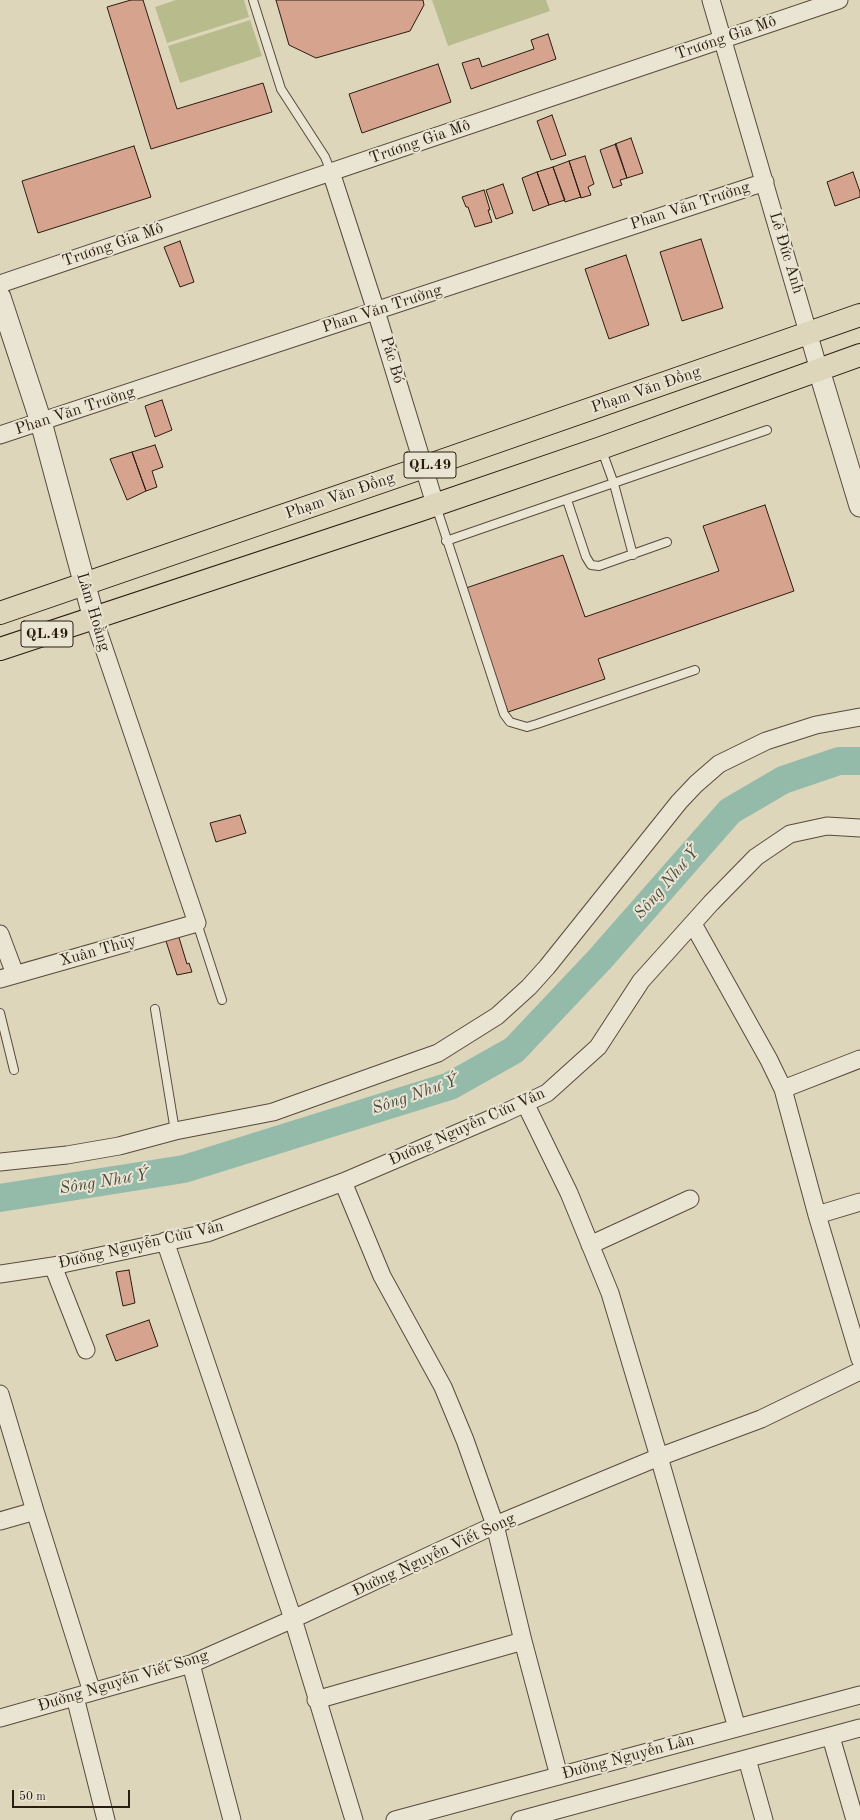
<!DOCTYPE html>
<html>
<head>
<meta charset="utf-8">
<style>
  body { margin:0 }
  #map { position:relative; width:860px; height:1820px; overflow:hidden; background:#ded6bb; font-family:"Old Standard TT",serif }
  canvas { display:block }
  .scale { position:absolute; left:12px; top:1790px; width:118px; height:18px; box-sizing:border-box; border:2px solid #2b1c11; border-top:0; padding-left:5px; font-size:12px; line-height:14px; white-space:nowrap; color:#2b1c11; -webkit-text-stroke:3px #eae4d3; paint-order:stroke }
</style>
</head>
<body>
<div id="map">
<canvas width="860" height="1820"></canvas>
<div class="scale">50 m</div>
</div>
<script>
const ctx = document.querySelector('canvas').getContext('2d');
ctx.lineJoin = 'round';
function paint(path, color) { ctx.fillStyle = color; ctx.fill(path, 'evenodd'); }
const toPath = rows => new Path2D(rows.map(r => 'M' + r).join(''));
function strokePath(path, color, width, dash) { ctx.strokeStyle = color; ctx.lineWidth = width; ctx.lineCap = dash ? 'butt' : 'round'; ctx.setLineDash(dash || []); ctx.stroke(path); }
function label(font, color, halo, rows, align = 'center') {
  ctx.font = font + ' "Old Standard TT",serif'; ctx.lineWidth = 4; ctx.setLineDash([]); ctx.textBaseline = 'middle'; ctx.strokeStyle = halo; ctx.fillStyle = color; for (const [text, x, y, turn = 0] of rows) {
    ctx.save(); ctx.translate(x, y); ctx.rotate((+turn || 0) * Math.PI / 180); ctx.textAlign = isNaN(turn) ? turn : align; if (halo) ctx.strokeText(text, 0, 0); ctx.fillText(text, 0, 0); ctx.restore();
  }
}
paint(toPath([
  [176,0,244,0,249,17,167,43,155,7],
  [432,0,546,0,550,11,448,46],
  [250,20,262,56,180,83,168,46]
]), '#b8bc8c');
strokePath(toPath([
  [0,1198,184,1169,450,1086,514,1050,600,959,730,811,783,780,839,761,860,761]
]), '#94baaa', 28);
const building = toPath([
  [131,0,143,0,177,109,263,83,272,112,151,149,107,7,131,0],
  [276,0,423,0,424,5,410,31,316,58,289,45,276,0],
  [548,34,556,59,471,89,462,63,479,58,482,67,534,49,531,40,548,34],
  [438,64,451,102,362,133,349,94,438,64],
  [552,115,566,155,551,160,537,121,552,115],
  [631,138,643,173,627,178,615,144,631,138],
  [616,144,627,178,620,180,622,185,613,188,600,150,616,144],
  [134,146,151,197,38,233,22,181,134,146],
  [585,156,594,184,588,187,591,195,581,198,569,161,585,156],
  [569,161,581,197,565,202,553,167,569,161],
  [553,167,565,200,549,205,537,172,553,167],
  [537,172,549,205,533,211,522,178,537,172],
  [853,172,860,192,860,197,835,206,827,182,853,172],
  [503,184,513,213,496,219,486,190,503,184],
  [484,190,490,210,488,210,492,222,475,227,468,207,466,207,462,197,484,190],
  [701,239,723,308,682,321,660,252,701,239],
  [180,241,194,282,180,287,164,247,180,241],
  [626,255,649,325,609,339,585,269,626,255],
  [162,400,172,430,155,437,145,406,162,400],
  [155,445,163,467,152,471,157,487,146,491,132,452,155,445],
  [132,452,146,491,127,500,110,459,132,452],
  [765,505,794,591,598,659,605,679,508,712,466,588,563,555,585,617,719,571,703,526,765,505],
  [240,815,246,833,216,842,210,823,240,815],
  [177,931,187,964,189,963,192,972,177,975,164,935,177,931],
  [129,1270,135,1303,123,1306,116,1272,129,1270],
  [149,1320,158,1346,116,1361,106,1335,149,1320]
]);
paint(building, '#d5a38e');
strokePath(building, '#2b1c11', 1);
const service = toPath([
  [253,0,281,89,325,157,331,172],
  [601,448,614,484,633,555],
  [567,500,586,557,591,565,599,566,667,542],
  [436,506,504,714,510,722,527,727,537,724,695,670],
  [446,541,767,430],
  [197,923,222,1000],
  [155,1009,175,1131],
  [0,1013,14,1070]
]);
const minor = toPath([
  [711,0,819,370],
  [331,172,376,311,435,504],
  [0,284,839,0],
  [0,435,765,182],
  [693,924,769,1060,783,1089,817,1215,860,1359],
  [0,934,15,974],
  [0,979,197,923,94,619],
  [783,1089,860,1059],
  [525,1103,569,1193,610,1293,659,1457,737,1728],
  [0,1162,67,1155,119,1146,175,1131,273,1112,438,1053,497,1016,529,987,547,967,679,802,696,784,719,764,766,741,816,725,860,717],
  [343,1182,382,1276,443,1387,465,1440,495,1525,523,1641,559,1776],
  [817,1215,860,1202],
  [165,1241,293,1619,354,1820],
  [590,1245,690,1199],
  [53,1266,86,1350],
  [0,1274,53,1266,207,1233,343,1182,502,1114,547,1093,598,1047,641,981,711,903,756,857,790,834,827,826,860,828],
  [0,1394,35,1511,92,1692],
  [0,1521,35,1511],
  [191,1664,232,1820],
  [75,1697,106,1820],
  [316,1700,523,1641],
  [0,1718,191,1664,293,1619,495,1525,659,1457,761,1419,860,1371],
  [831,1737,855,1820],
  [747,1759,764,1820],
  [395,1820,860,1695],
  [520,1820,860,1728]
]);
const tertiary = toPath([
  [0,297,41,422,94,619],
  [819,370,860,506]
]);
const primary = toPath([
  [0,613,424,467,860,315],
  [0,649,420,510,601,448,860,355]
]);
strokePath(service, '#584a3c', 10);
strokePath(minor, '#584a3c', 19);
strokePath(tertiary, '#584a3c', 23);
strokePath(primary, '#2b1c11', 24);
strokePath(service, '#eae4d3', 8);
strokePath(minor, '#eae4d3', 17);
strokePath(tertiary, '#eae4d3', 21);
strokePath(primary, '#ded6bb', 22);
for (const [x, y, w] of [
  [430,465,52],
  [47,634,52]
]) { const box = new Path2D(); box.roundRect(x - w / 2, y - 13, w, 26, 3); ctx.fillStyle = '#eae4d3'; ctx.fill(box); strokePath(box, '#2b1c11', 1); }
label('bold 15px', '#2b1c11', null, [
  ["QL.49",430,465],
  ["QL.49",47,634]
]);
label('16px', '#2b1c11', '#eae4d3', [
  ["Trương Gia Mô",726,38,-19],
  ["Trương Gia Mô",420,142,-19],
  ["Phan Văn Trường",690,206,-18],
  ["Trương Gia Mô",113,245,-19],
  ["Lê Đức Anh",786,253,73],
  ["Phan Văn Trường",382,309,-18],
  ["Pác Bó",392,360,73],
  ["Phạm Văn Đồng",646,390,-19],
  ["Phan Văn Trường",75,411,-18],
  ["Phạm Văn Đồng",340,496,-19],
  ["Lâm Hoằng",93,612,73],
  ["Xuân Thủy",98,951,-16],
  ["Đường Nguyễn Cửu Vân",467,1127,-24],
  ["Đường Nguyễn Cửu Vân",141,1245,-13],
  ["Đường Nguyễn Viết Song",434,1555,-25],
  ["Đường Nguyễn Viết Song",123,1681,-17],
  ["Đường Nguyễn Lân",628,1757,-15]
]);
label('italic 17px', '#4a4b3f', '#eae4d3', [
  ["Sông Như Ý",667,883,-49],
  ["Sông Như Ý",415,1095,-19],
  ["Sông Như Ý",104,1182,-9]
]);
</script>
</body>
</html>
